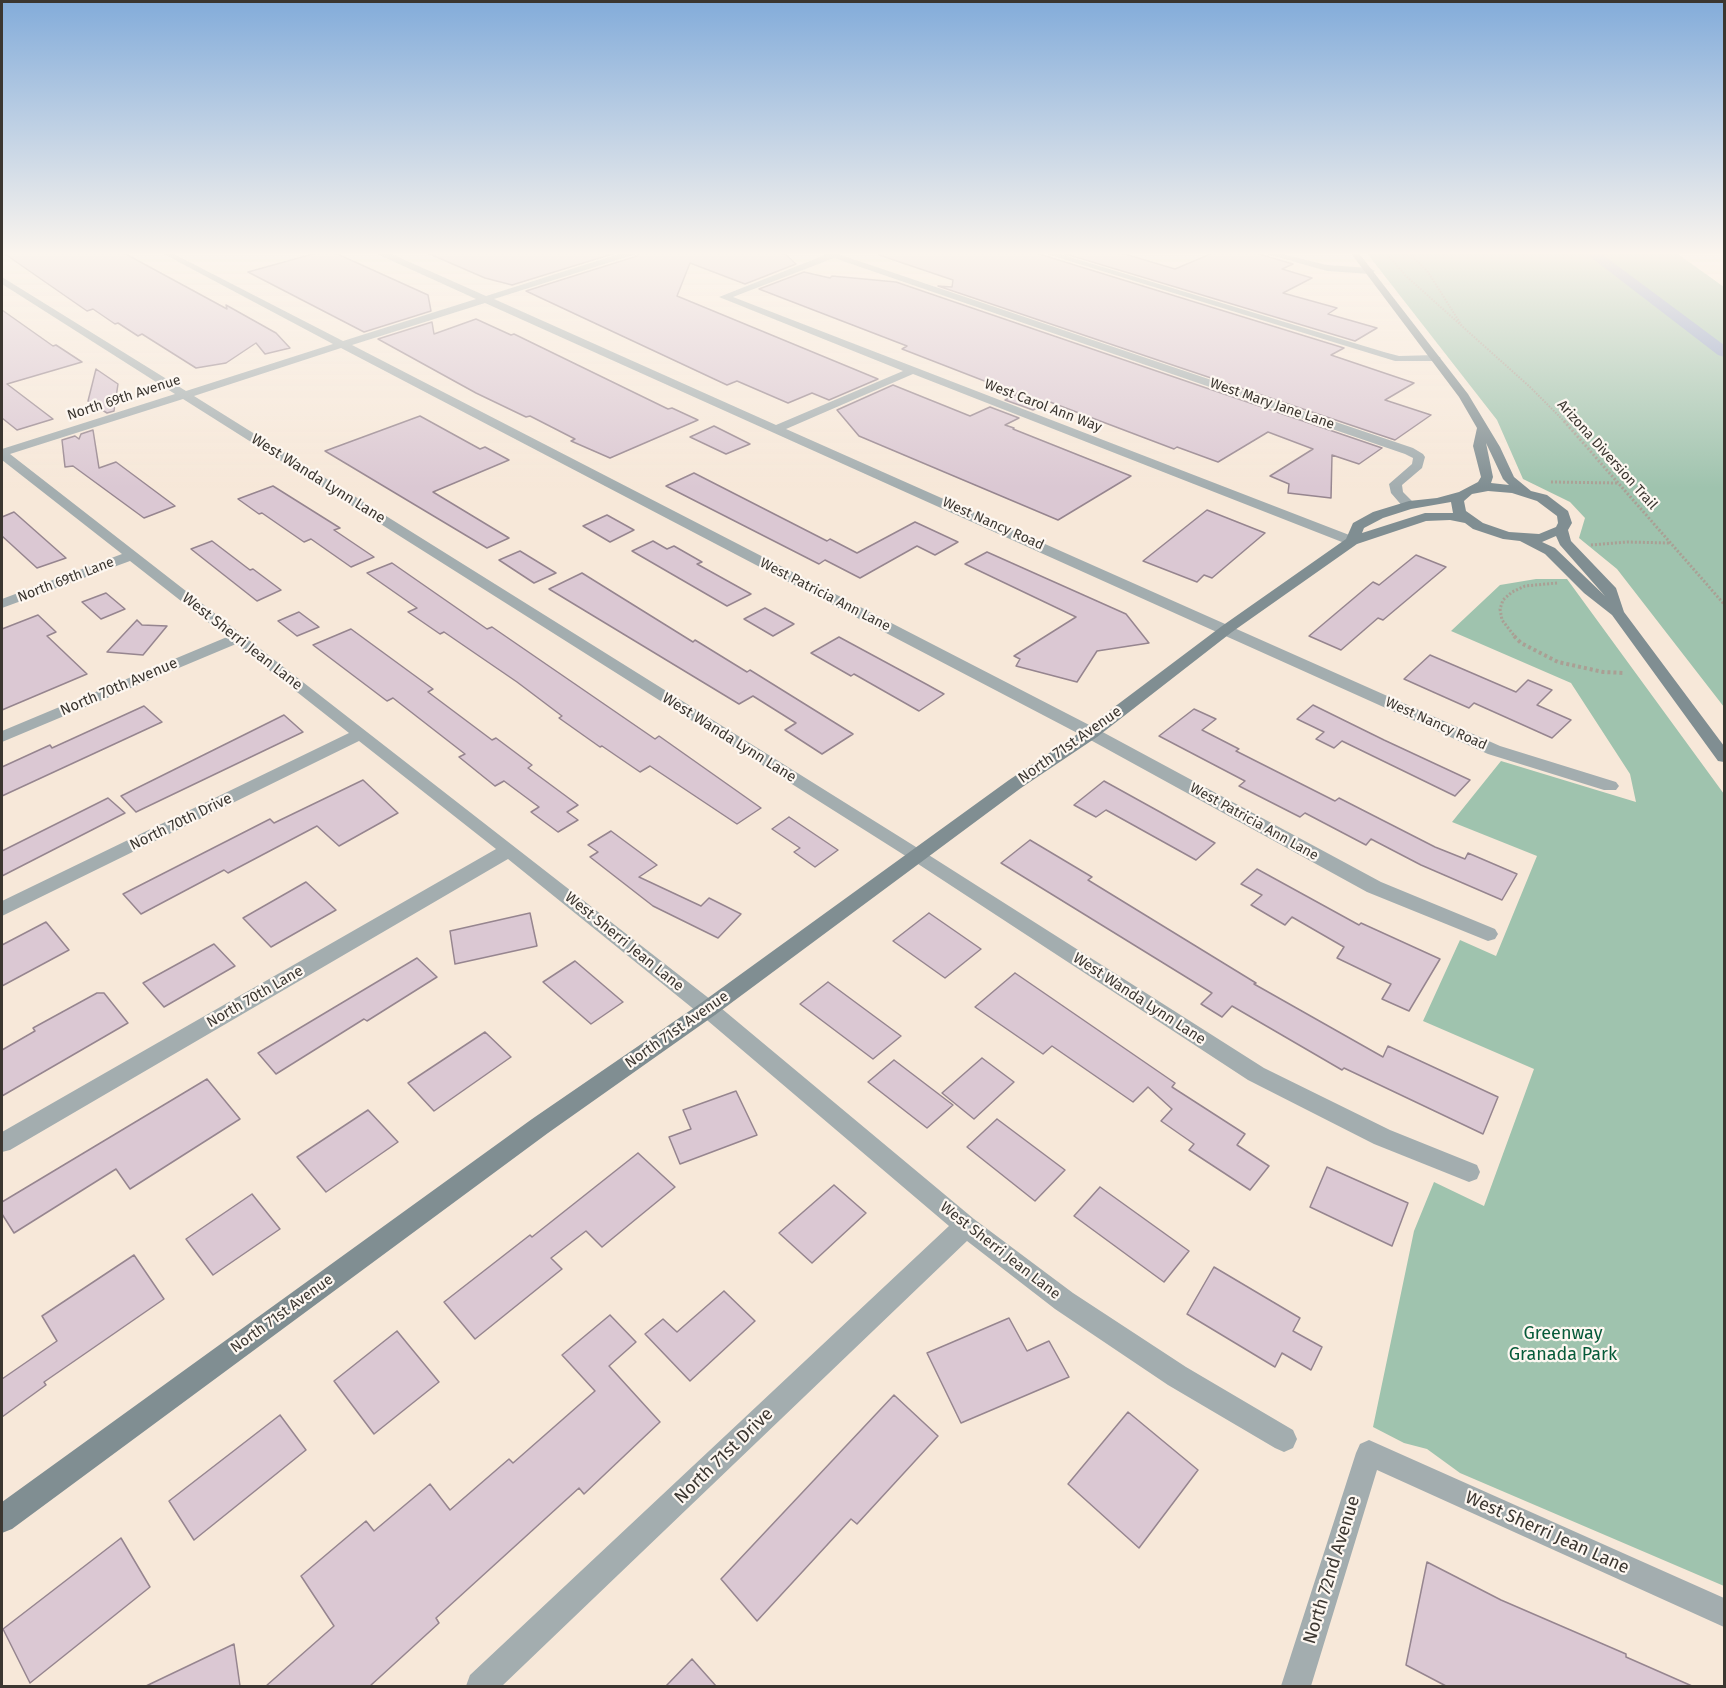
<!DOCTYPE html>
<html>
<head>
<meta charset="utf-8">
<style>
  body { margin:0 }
  #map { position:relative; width:1726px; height:1688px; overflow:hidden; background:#f7e8d9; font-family:"Fira Sans",sans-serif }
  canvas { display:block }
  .frame { position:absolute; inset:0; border:3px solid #3b3630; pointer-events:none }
</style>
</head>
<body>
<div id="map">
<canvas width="1726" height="1688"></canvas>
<div class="frame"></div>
</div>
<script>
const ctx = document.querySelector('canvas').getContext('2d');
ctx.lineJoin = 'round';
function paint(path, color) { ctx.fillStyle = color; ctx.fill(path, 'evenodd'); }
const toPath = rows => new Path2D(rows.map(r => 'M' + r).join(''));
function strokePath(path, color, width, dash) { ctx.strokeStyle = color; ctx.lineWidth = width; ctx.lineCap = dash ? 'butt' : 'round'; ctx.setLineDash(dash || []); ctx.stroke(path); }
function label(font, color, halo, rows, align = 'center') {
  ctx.font = font + ' "Fira Sans",sans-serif'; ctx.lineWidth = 4.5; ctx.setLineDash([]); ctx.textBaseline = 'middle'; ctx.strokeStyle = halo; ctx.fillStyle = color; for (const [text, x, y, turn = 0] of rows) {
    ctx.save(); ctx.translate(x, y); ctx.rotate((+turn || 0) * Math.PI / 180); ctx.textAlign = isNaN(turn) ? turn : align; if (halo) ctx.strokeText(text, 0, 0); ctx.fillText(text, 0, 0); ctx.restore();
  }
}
paint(toPath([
  [1366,252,1675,252,1724,287,1724,707,1617,569,1579,538,1585,518,1570,502,1523,479,1497,420],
  [1536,579,1567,579,1724,794,1724,1586,1460,1473,1427,1449,1404,1443,1373,1427,1414,1231,1434,1182,1484,1206,1534,1069,1423,1021,1460,940,1496,956,1537,856,1452,822,1501,761,1636,802,1630,774,1571,683,1451,631,1500,585]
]), '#9fc3ae');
paint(toPath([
  [1584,252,1599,252,1724,345,1724,357,1718,355,1584,252]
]), '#8c9fc6');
const building = toPath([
  [2,252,122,252,227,309,226,305,276,333,290,348,265,354,256,343,226,363,196,368,142,334,138,336,118,323,115,324,93,309,87,311,2,252],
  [320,252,333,252,428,295,431,311,364,332,248,272,320,252],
  [425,252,619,252,512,285,485,278,425,252],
  [639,252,783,252,796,264,745,284,690,263,677,296,878,379,829,400,812,393,788,403,737,381,727,385,526,291,637,256,639,252],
  [880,252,1038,252,1039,254,1344,348,1331,355,1414,383,1385,400,1431,415,1395,440,938,286,952,287,953,280,879,255,880,252],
  [1059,252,1118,252,1175,269,1215,252,1258,252,1259,254,1293,264,1282,269,1312,278,1283,293,1337,308,1328,314,1377,328,1355,341,1059,252],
  [804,272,830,278,832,276,896,282,1382,448,1359,464,1332,455,1331,498,1288,493,1289,484,1270,476,1313,449,1268,432,1218,462,1177,447,1174,449,1050,402,1033,410,1005,400,1018,394,902,349,907,346,759,289,804,272],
  [2,310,53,346,56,345,82,362,7,384,53,419,17,430,2,418,2,310],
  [476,319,511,335,514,334,668,409,672,408,698,420,610,458,571,441,575,439,530,416,526,417,476,393,378,339,432,322,434,334,476,319],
  [96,369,118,384,114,411,107,413,88,401,96,369],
  [893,385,970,416,990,407,1019,418,1005,425,1014,428,1013,429,1131,476,1058,520,859,436,837,410,893,385],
  [420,416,480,449,485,447,509,460,433,492,509,538,487,548,325,451,420,416],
  [714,426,750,444,726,454,690,437,714,426],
  [93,430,99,468,116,462,175,506,144,518,73,466,65,467,62,440,75,436,79,439,81,434,93,430],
  [694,473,827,541,830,539,857,553,915,522,958,542,935,555,917,546,860,578,825,560,819,564,666,486,694,473],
  [273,486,340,528,334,530,374,557,351,567,311,539,304,542,262,513,259,514,238,499,273,486],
  [1207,510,1265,533,1212,578,1204,575,1197,582,1143,561,1207,510],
  [14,512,66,558,37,568,2,536,2,517,14,512],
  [607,515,634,530,610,542,583,526,607,515],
  [212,541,250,570,253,569,281,590,257,601,191,549,212,541],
  [653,541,667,549,674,546,702,562,697,564,751,594,727,606,632,551,653,541],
  [520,551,556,573,534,583,499,560,520,551],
  [987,552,1126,614,1149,643,1097,651,1077,682,1016,666,1020,659,1014,656,1076,617,965,564,987,552],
  [1416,555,1446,567,1383,620,1378,618,1341,650,1309,636,1373,582,1379,585,1416,555],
  [392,563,487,629,492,627,655,739,659,736,761,808,737,824,650,766,640,772,602,746,600,747,559,718,562,716,517,682,444,632,440,634,408,612,417,608,367,573,392,563],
  [582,573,693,642,695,640,747,672,750,670,853,734,822,754,785,730,796,723,753,696,739,704,549,589,582,573],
  [106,593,125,609,101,619,82,602,106,593],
  [765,608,794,624,773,636,744,619,765,608],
  [299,612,319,627,297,636,278,621,299,612],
  [38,615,56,632,47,636,87,674,2,710,2,629,38,615],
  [137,620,142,625,167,626,143,655,107,652,137,620],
  [351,629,433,689,428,692,492,740,496,738,532,765,528,768,578,805,567,812,578,820,558,832,531,812,539,807,504,781,495,786,459,757,465,754,393,698,387,701,313,645,351,629],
  [839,637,926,684,944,694,919,711,854,674,851,676,811,653,839,637],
  [1430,655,1516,692,1528,680,1552,690,1537,705,1571,720,1552,738,1474,703,1469,708,1404,679,1430,655],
  [1313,705,1384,740,1470,780,1455,796,1342,741,1334,748,1316,739,1324,732,1297,719,1313,705],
  [144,706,162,722,2,796,2,767,50,745,52,748,144,706],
  [1194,709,1216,719,1202,730,1239,749,1236,751,1335,801,1339,798,1435,847,1465,859,1468,853,1517,874,1502,900,1421,865,1371,839,1366,845,1305,813,1300,817,1239,786,1245,781,1159,736,1194,709],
  [284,715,303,732,136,812,121,796,284,715],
  [363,780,398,813,339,846,317,826,228,873,224,870,141,914,123,894,270,819,274,823,363,780],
  [1104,781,1160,812,1215,843,1196,860,1106,810,1096,817,1074,805,1104,781],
  [108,798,125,813,2,876,2,851,108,798],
  [789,817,838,850,815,867,794,852,800,848,772,829,789,817],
  [611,831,657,865,639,877,701,906,709,898,741,914,718,938,653,906,590,857,598,852,588,845,611,831],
  [1030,840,1092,877,1088,880,1256,983,1254,984,1383,1057,1388,1046,1498,1097,1483,1134,1344,1068,1342,1070,1232,1006,1222,1017,1201,1004,1212,993,1001,863,1030,840],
  [1257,869,1359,925,1361,923,1440,959,1409,1011,1382,999,1391,984,1337,958,1344,947,1292,917,1285,925,1251,905,1262,895,1241,884,1257,869],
  [306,882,336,910,271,947,243,918,306,882],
  [530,913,537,946,455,964,450,931,530,913],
  [929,913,981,949,945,978,893,941,929,913],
  [46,922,69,950,2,986,2,945,46,922],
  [214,944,235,966,164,1007,143,983,214,944],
  [417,958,437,977,367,1021,364,1019,276,1074,258,1053,417,958],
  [575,961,623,1002,591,1024,543,982,575,961],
  [1015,973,1175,1083,1172,1087,1245,1134,1237,1145,1269,1166,1250,1190,1189,1150,1194,1144,1161,1121,1172,1109,1148,1087,1133,1102,1052,1046,1043,1054,975,1007,1015,973],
  [828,982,901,1036,873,1059,800,1004,828,982],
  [97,993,104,993,128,1023,2,1096,2,1050,35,1031,33,1028,97,993],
  [485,1032,511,1057,434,1111,408,1083,485,1032],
  [982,1058,1014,1082,974,1119,942,1093,982,1058],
  [894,1060,953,1105,927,1128,868,1082,894,1060],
  [207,1079,240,1119,130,1189,116,1169,14,1233,2,1214,2,1202,207,1079],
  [736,1091,757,1135,680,1164,669,1137,691,1129,683,1110,736,1091],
  [368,1110,398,1142,326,1192,297,1157,368,1110],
  [997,1119,1065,1170,1035,1201,967,1147,997,1119],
  [638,1153,675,1187,602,1247,586,1231,551,1258,562,1269,475,1339,444,1302,530,1235,532,1237,638,1153],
  [1327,1167,1408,1203,1392,1246,1310,1207,1327,1167],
  [834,1185,866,1213,812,1263,779,1233,834,1185],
  [1100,1187,1189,1251,1164,1282,1074,1216,1100,1187],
  [252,1194,280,1229,213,1275,186,1239,252,1194],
  [134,1255,164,1299,44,1382,46,1385,2,1417,2,1379,57,1341,42,1316,134,1255],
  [1214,1267,1300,1318,1293,1331,1322,1347,1311,1370,1282,1353,1275,1367,1187,1314,1214,1267],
  [724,1291,755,1321,690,1381,645,1334,663,1319,677,1332,724,1291],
  [610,1315,636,1342,609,1366,660,1422,584,1494,579,1488,436,1618,439,1623,370,1686,266,1686,334,1626,301,1576,366,1521,374,1531,430,1484,450,1510,509,1459,513,1463,595,1391,562,1355,610,1315],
  [1009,1318,1027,1351,1049,1341,1069,1377,961,1423,927,1353,1009,1318],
  [397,1331,439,1382,374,1434,334,1381,397,1331],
  [894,1395,938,1436,857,1524,851,1519,757,1621,721,1579,894,1395],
  [1128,1412,1198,1470,1139,1548,1068,1484,1128,1412],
  [280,1415,306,1450,194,1540,169,1501,280,1415],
  [121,1538,150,1587,30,1683,3,1629,121,1538],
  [1427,1562,1501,1600,1626,1654,1626,1657,1692,1686,1446,1686,1406,1665,1427,1562],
  [234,1644,240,1686,146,1686,234,1644],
  [692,1659,716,1686,666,1686,692,1659]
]);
paint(building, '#dbc8d3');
strokePath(building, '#96858f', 1.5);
strokePath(toPath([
  [1385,252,1406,276,1531,388,1566,423],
  [1408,252,1428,272,1462,326]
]), '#aa9f94', 2, [1.5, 1.5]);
strokePath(toPath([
  [1564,421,1724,604],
  [1551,482,1618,483],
  [1591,545,1627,542,1670,543],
  [1516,638,1502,620,1500,609,1503,600,1512,592,1525,586,1557,583]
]), '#aa9f94', 3, [2, 2]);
strokePath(toPath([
  [1514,636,1521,643,1558,662,1603,672,1625,673]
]), '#aa9f94', 4, [3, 3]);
paint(toPath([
  [160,252,170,252,343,341,476,299,377,254,376,252,387,252,486,296,625,252,637,252,636,254,494,299,776,425,903,371,719,297,825,255,820,252,832,252,1413,448,1423,454,1425,457,1422,468,1402,485,1403,492,1416,505,1409,509,1404,508,1391,493,1389,484,1412,464,1413,458,1405,454,834,258,733,297,1357,538,1359,541,1357,544,1347,544,913,374,786,429,1500,746,1616,782,1619,786,1616,790,1604,790,1488,754,485,303,352,345,1097,729,1381,882,1495,929,1498,934,1495,939,1488,941,1367,892,1085,737,341,348,194,396,924,852,1264,1068,1390,1130,1477,1165,1480,1172,1477,1179,1469,1182,1374,1144,1248,1080,912,860,183,399,10,454,715,1003,974,1219,1073,1293,1186,1367,1293,1430,1297,1439,1293,1448,1284,1452,1275,1448,1168,1385,1055,1309,967,1241,502,1686,466,1686,470,1675,949,1226,701,1015,508,859,10,1150,2,1152,2,1132,496,849,359,741,2,916,2,901,349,733,236,644,2,742,2,731,227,637,130,561,2,608,2,599,122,554,2,460,2,449,175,394,2,284,2,277,186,391,333,344,160,252],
  [1040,252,1053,252,1384,352,1399,356,1436,355,1441,358,1436,361,1395,361,1040,252],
  [1260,252,1274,252,1327,265,1370,268,1375,271,1370,274,1327,271,1260,252],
  [1369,1440,1724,1598,1724,1627,1377,1470,1311,1686,1281,1686,1356,1453,1360,1444,1369,1440]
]), '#a3adaf');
paint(toPath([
  [1350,252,1358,252,1468,394,1500,447,1514,477,1531,491,1547,495,1568,511,1572,523,1568,530,1571,541,1616,588,1624,612,1724,746,1724,762,1718,761,1612,615,1584,593,1545,554,1520,541,1503,539,1473,529,1465,523,1450,520,1426,521,1357,544,1232,632,1097,737,1021,788,715,1015,548,1133,12,1529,2,1533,2,1502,532,1119,701,1003,1009,780,1085,729,1222,626,1346,539,1353,523,1373,512,1409,501,1437,498,1459,492,1478,482,1481,477,1473,446,1477,428,1459,397,1350,252],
  [1486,443,1503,479,1509,485,1491,483,1493,477,1486,443],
  [1488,491,1512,493,1537,501,1557,516,1558,523,1556,527,1539,534,1509,532,1483,523,1466,511,1464,501,1472,494,1488,491],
  [1451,502,1453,513,1425,513,1362,533,1364,528,1383,518,1411,509,1451,502],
  [1556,536,1560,545,1605,596,1555,548,1542,542,1556,536]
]), '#808e92');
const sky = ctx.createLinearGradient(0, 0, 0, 488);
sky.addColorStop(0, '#83acda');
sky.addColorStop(0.52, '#fbf5ee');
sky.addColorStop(1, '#fbf5ee00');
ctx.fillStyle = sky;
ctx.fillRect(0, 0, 1726, 488);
label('14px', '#3b3630', '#fdf7f1', [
  ["North 69th Avenue",124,398,-18],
  ["West Mary Jane Lane",1272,404,19],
  ["West Carol Ann Way",1043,406,21],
  ["Arizona Diversion Trail",1607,455,48],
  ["West Nancy Road",993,524,24],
  ["North 69th Lane",66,580,-21],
  ["West Patricia Ann Lane",825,595,27],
  ["West Nancy Road",1436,724,24],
  ["West Patricia Ann Lane",1254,822,29]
]);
label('15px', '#3b3630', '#fdf7f1', [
  ["West Wanda Lynn Lane",318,479,32],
  ["West Sherri Jean Lane",242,642,38],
  ["North 70th Avenue",119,687,-23],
  ["West Wanda Lynn Lane",729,738,32],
  ["North 71st Avenue",1070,745,-35],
  ["North 70th Drive",181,822,-26],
  ["West Sherri Jean Lane",624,942,39],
  ["North 70th Lane",255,997,-30],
  ["West Wanda Lynn Lane",1139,999,33],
  ["North 71st Avenue",677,1030,-35],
  ["West Sherri Jean Lane",1000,1251,38],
  ["North 71st Avenue",282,1314,-36]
]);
label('18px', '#065a39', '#fdf7f1', [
  ["Greenway",1563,1334],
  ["Granada Park",1563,1355]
]);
label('18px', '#3b3630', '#fdf7f1', [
  ["North 71st Drive",724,1456,-44],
  ["West Sherri Jean Lane",1547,1533,24],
  ["North 72nd Avenue",1332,1570,-73]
]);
</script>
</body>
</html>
